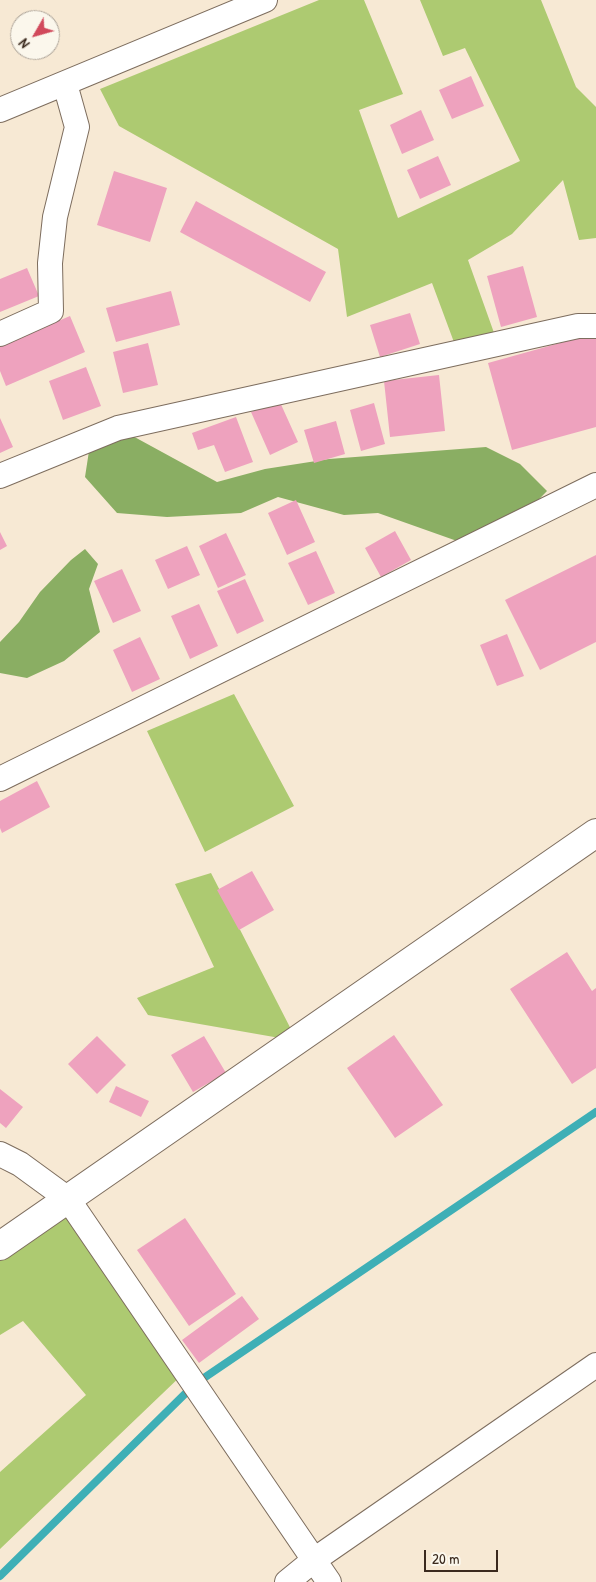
<!DOCTYPE html>
<html>
<head>
<meta charset="utf-8">
<style>
  body { margin:0 }
  #map { position:relative; width:596px; height:1582px; overflow:hidden; background:#f7e9d4; font-family:"Patrick Hand",sans-serif }
  canvas { display:block }
  .north { position:absolute; left:10px; top:10px; width:50px; height:50px; box-sizing:border-box; background:#fbf7ec; border:1px solid #aea59a; border-radius:50%; rotate:232deg; font-size:14px; font-weight:700; line-height:20px; text-align:center; color:#3b2a1e }
  .north::after { content:''; display:block; margin:auto; width:18px; height:22px; background:#d1495b; clip-path:polygon(50% 0,100% 100%,50% 72%,0 100%) }
  .scale { position:absolute; left:424px; top:1550px; width:74px; height:22px; box-sizing:border-box; border:2px solid #3b2a1e; border-top:0; padding-left:6px; font-size:15px; line-height:18px; white-space:nowrap; color:#3b2a1e; -webkit-text-stroke:4px #fbf7ec; paint-order:stroke }
</style>
</head>
<body>
<div id="map">
<canvas width="596" height="1582"></canvas>
<div class="north">N</div>
<div class="scale">20 m</div>
</div>
<script>
const ctx = document.querySelector('canvas').getContext('2d');
ctx.lineJoin = 'round';
function paint(path, color) { ctx.fillStyle = color; ctx.fill(path, 'evenodd'); }
const toPath = rows => new Path2D(rows.map(r => 'M' + r).join(''));
function strokePath(path, color, width, dash) { ctx.strokeStyle = color; ctx.lineWidth = width; ctx.lineCap = dash ? 'butt' : 'round'; ctx.setLineDash(dash || []); ctx.stroke(path); }
paint(toPath([
  [319,0,364,0,403,94,359,110,398,218,520,161,465,48,443,56,420,0,541,0,576,87,596,107,596,238,579,240,563,180,512,234,468,260,498,344,458,353,432,283,347,317,338,249,119,126,100,89],
  [234,694,294,806,205,852,147,731],
  [211,873,297,1041,148,1015,137,998,214,967,175,884],
  [68,1199,185,1372,0,1549,0,1472,86,1395,23,1321,0,1335,0,1246]
]), '#adca71');
paint(toPath([
  [118,428,217,482,265,469,329,459,486,447,520,464,547,491,513,526,457,541,378,513,344,515,278,497,241,513,167,517,117,513,85,477,89,451],
  [85,549,98,564,89,589,100,632,64,661,27,678,0,673,0,642,19,622,40,592,71,560]
]), '#8aae63');
strokePath(toPath([
  [0,1576,195,1384,596,1112]
]), '#3eafb6', 8);
paint(toPath([
  [471,76,484,106,452,119,439,90],
  [421,110,434,140,402,154,390,125],
  [438,156,451,185,420,199,407,170],
  [114,171,167,188,150,242,97,225],
  [196,201,326,272,310,302,180,232],
  [523,266,537,317,501,327,487,276],
  [27,268,39,296,0,312,0,279],
  [171,291,180,325,116,342,106,308],
  [410,313,420,344,380,357,370,325],
  [70,316,85,352,6,386,0,371,0,346],
  [596,333,596,427,512,450,488,363],
  [148,343,158,385,123,393,113,352],
  [86,367,101,406,63,420,49,381],
  [439,375,445,431,390,437,384,381],
  [279,400,298,442,270,455,251,412],
  [374,403,385,444,361,451,350,410],
  [236,417,253,462,225,472,214,445,198,450,192,433],
  [0,418,13,447,0,453],
  [336,421,345,454,314,463,304,430],
  [296,500,315,542,287,555,268,513],
  [395,531,411,560,381,577,365,548],
  [0,532,7,546,0,550],
  [226,533,246,575,218,588,199,546],
  [187,546,200,575,168,589,155,560],
  [316,551,335,593,308,605,288,563],
  [596,555,596,642,540,670,505,600],
  [122,569,141,611,113,623,94,581],
  [245,579,264,621,237,634,217,591],
  [199,604,218,646,190,659,171,616],
  [507,634,524,676,497,686,480,645],
  [140,637,160,679,132,692,113,650],
  [37,781,50,807,2,833,0,828,0,801],
  [252,871,274,910,239,930,217,890],
  [567,952,592,991,596,988,596,1068,572,1084,510,989],
  [394,1035,443,1105,395,1138,347,1068],
  [97,1036,126,1065,97,1094,68,1064],
  [204,1036,226,1073,193,1092,171,1055],
  [116,1086,149,1101,141,1117,109,1102],
  [0,1089,23,1107,6,1128,0,1123],
  [185,1218,236,1294,189,1326,137,1250],
  [242,1296,259,1319,199,1363,182,1340]
]), '#eea2be');
const minor = toPath([
  [0,110,265,0],
  [0,334,51,311,50,263,55,217,77,127,65,84],
  [0,476,118,428,578,326,596,326],
  [0,779,596,485],
  [0,1154,20,1164,68,1199,329,1582],
  [287,1582,314,1560,596,1365]
]);
const tertiary = toPath([
  [0,1246,596,833]
]);
strokePath(minor, '#7d6d5e', 26);
strokePath(tertiary, '#7d6d5e', 30);
strokePath(minor, '#fff', 24);
strokePath(tertiary, '#fff', 28);
</script>
</body>
</html>
